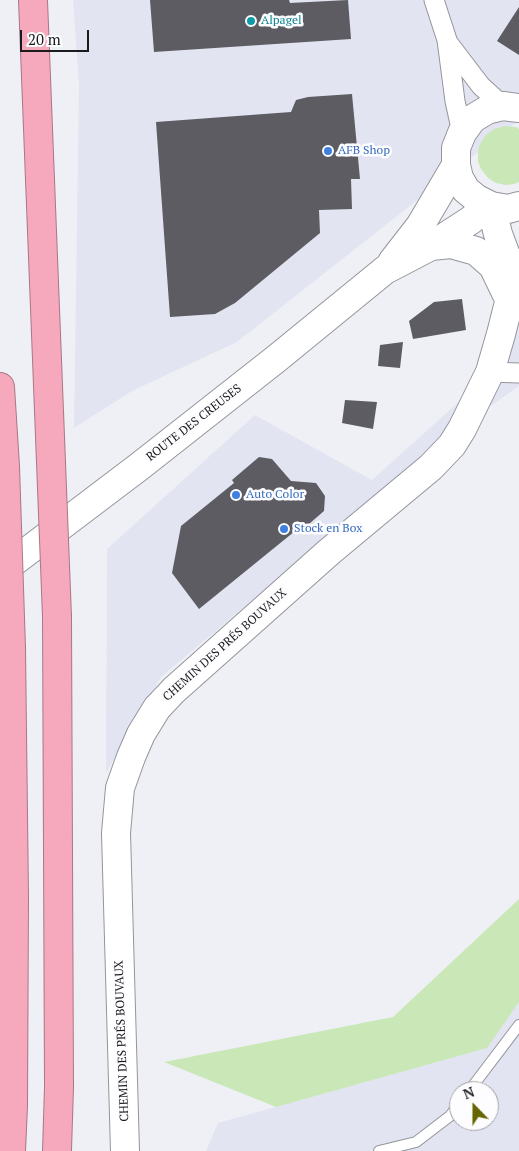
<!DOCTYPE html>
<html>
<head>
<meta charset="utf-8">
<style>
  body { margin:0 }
  #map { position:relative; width:519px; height:1151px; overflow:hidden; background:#eff0f6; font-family:"PT Serif",serif }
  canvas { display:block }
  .north { position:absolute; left:449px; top:1081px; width:50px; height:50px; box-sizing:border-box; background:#fdfdff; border:1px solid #a3a3a5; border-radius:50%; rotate:338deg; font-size:14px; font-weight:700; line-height:20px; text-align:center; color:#1b1b1e }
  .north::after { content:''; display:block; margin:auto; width:18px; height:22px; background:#656601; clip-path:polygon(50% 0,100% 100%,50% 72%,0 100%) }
  .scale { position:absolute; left:20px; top:30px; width:69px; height:22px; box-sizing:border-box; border:2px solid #1b1b1e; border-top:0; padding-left:6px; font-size:15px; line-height:18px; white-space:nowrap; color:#1b1b1e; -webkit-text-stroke:4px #fdfdff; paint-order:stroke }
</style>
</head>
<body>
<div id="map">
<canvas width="519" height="1151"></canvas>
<div class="north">N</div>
<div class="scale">20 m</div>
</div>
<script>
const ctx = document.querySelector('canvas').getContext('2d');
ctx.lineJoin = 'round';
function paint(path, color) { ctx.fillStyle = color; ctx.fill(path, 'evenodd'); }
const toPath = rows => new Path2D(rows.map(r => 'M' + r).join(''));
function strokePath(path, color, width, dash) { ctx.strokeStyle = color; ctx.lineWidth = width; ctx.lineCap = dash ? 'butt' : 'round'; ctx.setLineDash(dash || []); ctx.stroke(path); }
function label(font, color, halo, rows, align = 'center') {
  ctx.font = font + ' "PT Serif",serif'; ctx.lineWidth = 5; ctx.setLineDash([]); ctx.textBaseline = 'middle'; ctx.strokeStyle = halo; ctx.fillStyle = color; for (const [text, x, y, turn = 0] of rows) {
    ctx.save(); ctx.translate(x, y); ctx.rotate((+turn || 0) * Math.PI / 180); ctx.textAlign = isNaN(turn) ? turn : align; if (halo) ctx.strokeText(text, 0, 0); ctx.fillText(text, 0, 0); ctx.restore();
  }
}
paint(toPath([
  [73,0,519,0,519,120,237,342,132,391,74,428,79,84],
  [519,296,519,386,445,438,161,677,106,773,107,549,255,415,372,480,462,399],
  [519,1002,519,1151,206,1151,218,1123,486,1048],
  [459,1091,489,1091,489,1121,459,1121]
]), '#e2e4f1');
paint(toPath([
  [505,126,516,127,519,129,519,182,514,184,506,185,496,183,488,178,481,169,478,162,478,151,480,144,486,135,494,129],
  [519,899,519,1002,487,1048,276,1107,164,1062,393,1017]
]), '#cae8b7');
paint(toPath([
  [150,0,289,0,290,3,348,0,351,39,154,52],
  [519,7,519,55,497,41],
  [352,94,360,179,351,179,352,209,319,210,320,233,235,303,215,314,170,317,156,122,291,112,296,100,308,97],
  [462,299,466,330,413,339,409,321,434,302],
  [403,342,400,368,378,366,380,345],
  [345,400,377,402,373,429,342,423],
  [259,457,272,459,291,481,316,483,325,496,324,511,302,530,300,527,199,609,172,573,181,526,234,483,232,480]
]), '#5c5c62');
const lane = toPath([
  [469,1091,519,1025],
  [379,1151,416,1142,450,1116,459,1104]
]);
const street = toPath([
  [434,0,447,40,455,101,462,133],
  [449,44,481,86,503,106],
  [490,372,519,373]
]);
const secondary = toPath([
  [519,108,503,106,487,110,472,119,462,133,456,148,456,165,459,178,466,190,477,199,491,206,508,209,519,206],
  [491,206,498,234,507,258,506,288],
  [431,246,451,244,476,251,493,266,506,293],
  [392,262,420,226,456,165],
  [0,572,140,466,276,359,385,270,431,246,471,220,489,205],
  [125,1151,116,833,120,788,131,757,141,734,157,708,174,690,329,552,431,467,452,445,462,429,490,372,501,334,519,263]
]);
const highway = toPath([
  [33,0,49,411],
  [0,387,5,466],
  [57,617,59,1087,57,1151],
  [11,648,14,898,13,1106,11,1151]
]);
strokePath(lane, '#94959b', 12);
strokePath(street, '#94959b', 21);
strokePath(secondary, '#94959b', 30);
strokePath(highway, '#a97785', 30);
strokePath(lane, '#fff', 10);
strokePath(street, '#fff', 19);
strokePath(secondary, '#fff', 28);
strokePath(highway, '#f6a9bd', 28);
const highwayBridge = toPath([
  [49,411,57,617],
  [5,466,11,648]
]);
strokePath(highwayBridge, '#a97785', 30, []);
strokePath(highwayBridge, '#f6a9bd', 28);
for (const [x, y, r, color] of [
  [251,21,5,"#0f9aa8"],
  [328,151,5,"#3f7fe0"],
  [236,495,5,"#3f7fe0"],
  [284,529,5,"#3f7fe0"]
]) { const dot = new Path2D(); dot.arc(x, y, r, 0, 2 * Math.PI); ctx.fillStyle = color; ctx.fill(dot); strokePath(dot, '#fdfdff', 2); }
label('12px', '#0d838f', '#fdfdff', [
  ["Alpagel",261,21]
], 'left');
label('12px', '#366cbe', '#fdfdff', [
  ["AFB Shop",338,151],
  ["Auto Color",246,495],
  ["Stock en Box",294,529]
], 'left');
label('12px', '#1b1b1e', '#fdfdff', [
  ["ROUTE DES CREUSES",194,423,-38],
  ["CHEMIN DES PRÉS BOUVAUX",225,645,-42],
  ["CHEMIN DES PRÉS BOUVAUX",122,1041,-92]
]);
</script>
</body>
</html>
